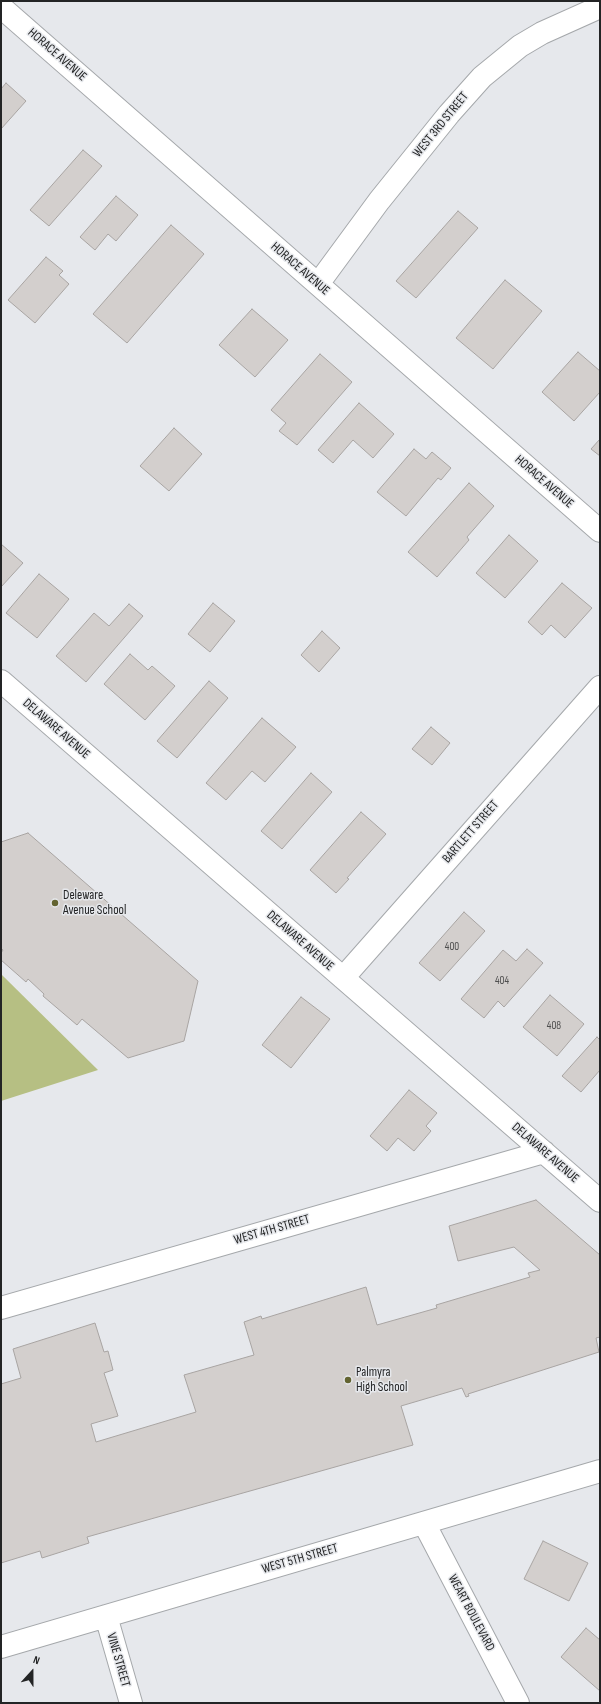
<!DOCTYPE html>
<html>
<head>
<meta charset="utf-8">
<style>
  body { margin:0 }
  #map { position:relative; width:601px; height:1704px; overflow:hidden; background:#e6e8ec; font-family:"Sofia Sans Condensed",sans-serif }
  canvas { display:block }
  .frame { position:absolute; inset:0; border:2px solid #232425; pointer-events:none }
  .north { position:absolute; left:12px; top:1652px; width:40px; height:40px; -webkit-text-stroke:3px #e6e8ec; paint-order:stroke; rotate:21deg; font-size:11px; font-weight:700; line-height:16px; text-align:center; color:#232425 }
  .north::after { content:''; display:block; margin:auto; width:14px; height:18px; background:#232425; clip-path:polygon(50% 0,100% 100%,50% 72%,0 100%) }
</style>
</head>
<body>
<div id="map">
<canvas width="601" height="1704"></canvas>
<div class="frame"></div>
<div class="north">N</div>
</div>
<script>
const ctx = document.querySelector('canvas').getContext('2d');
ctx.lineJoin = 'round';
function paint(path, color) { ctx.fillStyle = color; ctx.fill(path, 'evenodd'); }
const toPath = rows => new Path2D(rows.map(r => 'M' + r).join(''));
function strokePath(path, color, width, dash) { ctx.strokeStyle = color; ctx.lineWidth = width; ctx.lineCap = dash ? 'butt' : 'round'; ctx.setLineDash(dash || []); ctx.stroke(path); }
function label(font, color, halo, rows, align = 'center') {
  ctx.font = font + ' "Sofia Sans Condensed",sans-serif'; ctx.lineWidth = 3; ctx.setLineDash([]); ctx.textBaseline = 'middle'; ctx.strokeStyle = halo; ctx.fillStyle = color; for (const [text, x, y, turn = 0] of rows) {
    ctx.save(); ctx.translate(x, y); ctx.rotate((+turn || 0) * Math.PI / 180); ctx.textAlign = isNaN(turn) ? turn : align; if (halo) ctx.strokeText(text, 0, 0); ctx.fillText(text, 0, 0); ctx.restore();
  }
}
paint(toPath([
  [1,974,98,1070,1,1101]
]), '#b6bf83');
const building = toPath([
  [6,83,26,101,1,129,1,89,6,83],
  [83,150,102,166,49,226,30,210,83,150],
  [116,196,138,215,116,241,108,234,95,250,80,237,116,196],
  [458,211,478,228,416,298,396,281,458,211],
  [171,225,204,254,127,343,93,314,171,225],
  [46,257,63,271,59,275,69,284,35,323,8,300,46,257],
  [505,280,542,311,493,369,456,338,505,280],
  [252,309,288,340,255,377,219,345,252,309],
  [578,352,600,371,600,392,574,421,542,392,578,352],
  [320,354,352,382,297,445,279,431,286,423,271,410,320,354],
  [359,403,394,434,373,458,353,440,333,463,318,450,359,403],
  [174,428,202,454,169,491,140,466,174,428],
  [600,439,600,456,591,449,600,439],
  [414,449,426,459,432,452,451,468,441,480,438,478,406,516,377,492,414,449],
  [469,483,494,506,467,537,469,540,437,577,408,552,469,483],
  [509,535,538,561,505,598,476,573,509,535],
  [1,544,23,563,1,587,1,544],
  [39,574,69,599,37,638,6,613,39,574],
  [562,583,592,608,565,638,551,625,542,635,528,622,562,583],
  [213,603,235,621,210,652,188,634,213,603],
  [129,604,143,616,86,682,56,656,94,613,109,626,129,604],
  [322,631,340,648,319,672,301,655,322,631],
  [130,654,148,670,152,666,175,686,145,720,104,684,130,654],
  [209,681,228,698,177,758,157,741,209,681],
  [262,718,296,747,265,782,252,771,226,800,206,783,262,718],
  [431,727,450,743,432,765,412,749,431,727],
  [311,773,332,792,282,849,261,831,311,773],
  [361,812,386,834,347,878,349,879,336,893,310,870,361,812],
  [28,833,198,981,184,1041,128,1058,82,1019,77,1025,43,996,44,994,28,979,26,982,1,960,1,953,3,950,1,948,1,842,28,833],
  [464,912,485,931,440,981,419,963,464,912],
  [527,949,543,963,504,1007,498,1001,484,1018,461,999,503,950,516,961,527,949],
  [550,995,584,1024,557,1056,523,1027,550,995],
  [301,997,330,1019,291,1068,262,1045,301,997],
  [597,1037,600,1040,600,1070,581,1092,562,1076,597,1037],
  [409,1090,437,1113,426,1126,431,1131,414,1151,398,1138,387,1151,370,1136,409,1090],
  [536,1200,600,1255,600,1337,596,1338,599,1352,468,1394,469,1396,466,1397,462,1388,401,1406,413,1445,87,1537,89,1543,42,1558,40,1551,1,1563,1,1384,21,1378,13,1349,95,1323,104,1352,108,1351,113,1370,104,1373,118,1416,91,1424,96,1442,196,1412,184,1375,254,1355,244,1322,261,1316,262,1319,366,1287,377,1325,437,1308,436,1305,530,1277,528,1273,540,1270,514,1247,458,1261,449,1226,536,1200],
  [543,1541,588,1563,569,1601,524,1579,543,1541],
  [586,1628,600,1640,600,1691,561,1657,586,1628]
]);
paint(building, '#d3cfcd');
strokePath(building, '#a8a4a2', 1);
const street = toPath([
  [1,7,600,531],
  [318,284,379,201,449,114,482,77,520,46,542,33,600,7],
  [1,681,600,1201],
  [343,978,600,687],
  [1,1308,544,1152],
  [424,1523,518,1703],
  [106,1616,131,1703],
  [1,1647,600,1471]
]);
strokePath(street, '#a5a8ab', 24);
strokePath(street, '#fff', 22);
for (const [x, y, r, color] of [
  [55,903,4,"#636431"],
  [348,1380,4,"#636431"]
]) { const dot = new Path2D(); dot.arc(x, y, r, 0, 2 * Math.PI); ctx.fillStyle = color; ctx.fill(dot); strokePath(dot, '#e6e8ec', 1.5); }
label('11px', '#4f4f4f', null, [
  ["400",452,947],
  ["404",502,981],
  ["408",554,1026]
]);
label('13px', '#232425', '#e6e8ec', [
  ["HORACE AVENUE",57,55,41],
  ["WEST 3RD STREET",441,125,-51],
  ["HORACE AVENUE",300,269,41],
  ["HORACE AVENUE",544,482,41],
  ["DELAWARE AVENUE",56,729,41],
  ["BARTLETT STREET",471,832,-49],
  ["DELAWARE AVENUE",300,941,41],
  ["DELAWARE AVENUE",545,1153,41],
  ["WEST 4TH STREET",272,1230,-16],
  ["WEST 5TH STREET",300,1559,-16],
  ["WEART BOULEVARD",471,1613,62],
  ["VINE STREET",118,1660,74]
]);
label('13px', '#232425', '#e6e8ec', [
  ["Deleware",63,896],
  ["Avenue School",63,911],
  ["Palmyra",356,1373],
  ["High School",356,1388]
], 'left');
</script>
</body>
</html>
